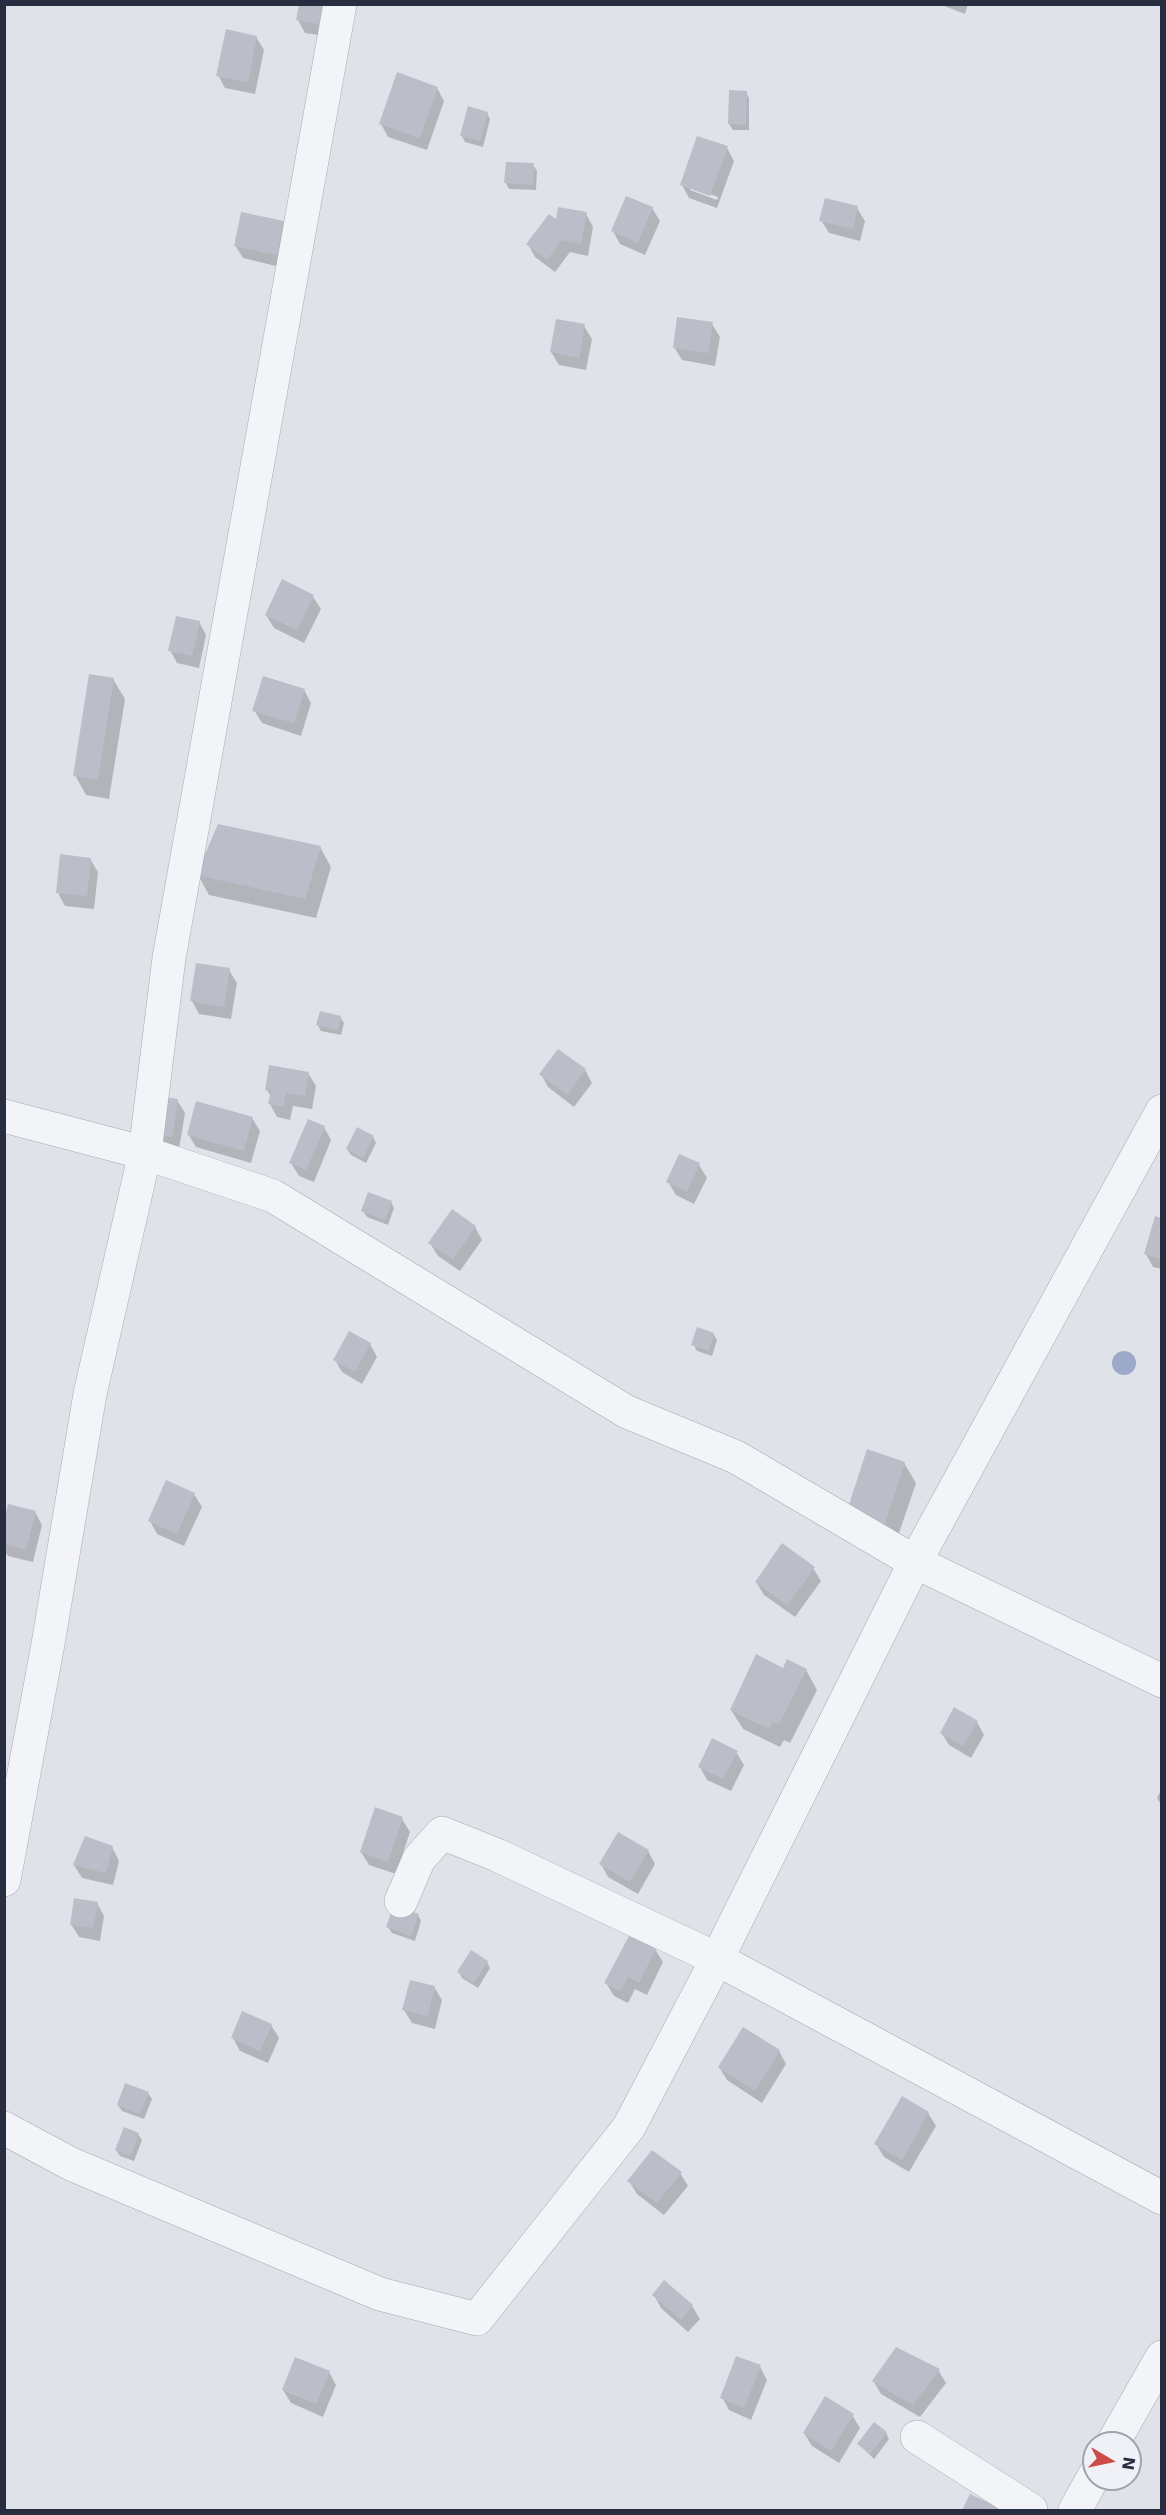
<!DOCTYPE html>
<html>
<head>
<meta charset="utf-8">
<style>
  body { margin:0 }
  #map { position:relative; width:1166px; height:2515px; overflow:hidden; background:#e0e2e9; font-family:"DejaVu Sans",sans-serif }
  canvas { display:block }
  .frame { position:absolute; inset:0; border:6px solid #292d40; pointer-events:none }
  .north { position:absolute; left:1082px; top:2431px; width:60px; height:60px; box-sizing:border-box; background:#f0f1f6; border:2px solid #a0a3ad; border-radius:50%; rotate:99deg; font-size:16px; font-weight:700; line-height:24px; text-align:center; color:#292d40 }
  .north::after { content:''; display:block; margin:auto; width:21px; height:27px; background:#cc4c48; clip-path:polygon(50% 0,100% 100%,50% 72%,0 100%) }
</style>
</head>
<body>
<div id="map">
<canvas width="1166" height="2515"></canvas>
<div class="frame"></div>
<div class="north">N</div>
</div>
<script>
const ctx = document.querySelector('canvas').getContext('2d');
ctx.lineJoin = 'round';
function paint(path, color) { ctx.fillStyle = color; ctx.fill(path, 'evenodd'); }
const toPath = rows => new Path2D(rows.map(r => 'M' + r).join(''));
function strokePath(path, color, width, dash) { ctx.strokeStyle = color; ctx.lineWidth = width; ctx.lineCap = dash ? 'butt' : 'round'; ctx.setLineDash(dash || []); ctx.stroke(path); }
paint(toPath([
  '1112 1363a12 12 0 1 1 24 0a12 12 0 1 1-24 0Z'
]), '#9ca9c8');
paint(toPath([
  [328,4,332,37,305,33,298,20],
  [939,4,968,4,965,14],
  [256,37,264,50,255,94,225,88,218,75],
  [437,88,444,101,427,150,388,137,381,124],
  [746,92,749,98,749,130,733,130,729,124],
  [487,113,490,119,483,147,465,142,462,136],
  [727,148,734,161,717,208,689,198,682,185],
  [690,187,718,197,717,200,690,190],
  [533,165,537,171,536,190,509,189,506,183],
  [652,208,660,221,645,255,620,244,613,231],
  [857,208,865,221,860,241,829,233,821,220],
  [586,214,593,227,588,256,570,252,555,272,535,257,528,244,557,222],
  [283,223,291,236,284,268,243,258,235,245],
  [712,324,720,337,715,366,682,360,674,347],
  [584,326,592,339,586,370,559,365,551,352],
  [313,597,321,609,304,643,274,628,266,615],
  [199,622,206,635,199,668,177,663,170,650],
  [113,679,125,699,109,799,86,795,75,775],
  [304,690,311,703,301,736,262,723,254,710],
  [320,847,331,867,316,918,209,895,198,875],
  [90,859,98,872,94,909,65,906,58,893],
  [229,970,237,983,231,1019,199,1014,192,1001],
  [340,1017,344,1023,341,1035,321,1031,318,1025],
  [585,1070,592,1083,574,1107,548,1087,541,1074],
  [308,1073,316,1086,312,1109,293,1106,290,1120,277,1117,270,1104,271,1097,267,1090],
  [177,1100,185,1113,179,1149,162,1146,155,1133],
  [252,1118,260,1131,251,1163,196,1147,188,1134],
  [324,1127,331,1140,314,1182,299,1176,291,1163],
  [373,1137,376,1143,366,1163,351,1155,347,1149],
  [699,1165,707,1178,694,1204,676,1195,668,1182],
  [391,1202,394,1208,388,1225,367,1217,363,1211],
  [1162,1219,1162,1269,1153,1267,1146,1254],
  [475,1227,482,1240,460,1271,438,1256,430,1243],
  [713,1334,717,1340,712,1356,697,1351,693,1344],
  [370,1344,377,1357,362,1384,342,1372,335,1360],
  [904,1463,916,1483,894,1548,858,1537],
  [194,1494,202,1507,184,1546,157,1534,150,1521],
  [35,1512,42,1525,33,1562,8,1556,4,1550,4,1526],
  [813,1568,821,1581,795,1617,764,1595,756,1582],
  [784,1670,806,1670,817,1690,790,1743,784,1740,780,1747,743,1729,731,1710],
  [977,1722,984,1735,971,1758,949,1745,941,1732],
  [736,1752,744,1765,731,1791,707,1780,700,1767],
  [1162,1788,1162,1806,1157,1798],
  [402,1819,410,1832,396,1874,369,1865,361,1852],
  [112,1847,119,1861,113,1885,82,1878,74,1865],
  [648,1851,655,1864,638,1894,608,1877,601,1864],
  [97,1903,104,1916,100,1941,79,1937,71,1924],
  [418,1915,421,1921,415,1941,392,1933,388,1927],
  [655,1949,663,1962,647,1995,635,1989,628,2003,614,1996,606,1983],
  [487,1962,490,1968,478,1988,462,1978,459,1972],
  [434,1987,442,2000,435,2029,412,2023,404,2010],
  [271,2025,279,2038,268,2063,240,2051,233,2038],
  [779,2051,786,2064,762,2103,727,2080,719,2067],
  [148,2093,152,2099,144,2119,122,2111,118,2105],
  [928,2113,936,2126,909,2172,884,2157,876,2144],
  [138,2134,142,2140,134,2161,120,2156,116,2150],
  [680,2173,688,2186,664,2215,637,2194,629,2181],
  [654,2295,692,2306,700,2319,688,2332,661,2308],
  [760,2367,767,2380,751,2420,729,2410,722,2397],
  [938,2370,946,2383,920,2417,881,2394,874,2382],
  [329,2372,336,2385,323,2417,291,2403,283,2390],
  [852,2415,860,2428,839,2463,812,2446,804,2433],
  [886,2433,889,2439,874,2459,859,2444],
  [970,2496,1001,2510,964,2510]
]), '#0003');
paint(toPath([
  [299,4,328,4,325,25,296,20],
  [226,29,257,36,248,82,216,76],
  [397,72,438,87,420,138,379,124],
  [729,90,747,91,746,125,728,124],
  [468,106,488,112,480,141,460,136],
  [697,136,728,146,710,196,680,185],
  [506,162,534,163,533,185,504,183],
  [626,196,653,207,638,243,611,231],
  [825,198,858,206,853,229,819,221],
  [558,207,587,212,581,244,562,240,547,260,526,244,549,214,556,219],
  [241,212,284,221,277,255,234,246],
  [677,317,713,322,708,353,673,348],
  [556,319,585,324,579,358,550,352],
  [282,579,314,595,297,630,265,615],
  [176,616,200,621,192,656,168,651],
  [89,674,114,678,98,780,73,776],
  [263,676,305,689,294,723,252,711],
  [218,824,321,846,305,899,196,875],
  [60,854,91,858,87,896,56,893],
  [196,963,230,968,224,1007,190,1001],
  [320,1011,341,1016,338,1030,316,1025],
  [558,1049,586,1069,567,1095,539,1074],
  [269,1065,309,1072,305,1096,286,1093,283,1107,268,1104,271,1091,265,1090],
  [159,1096,178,1099,172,1137,153,1134],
  [196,1101,253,1117,244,1151,187,1135],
  [308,1119,325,1126,306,1170,289,1163],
  [357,1127,374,1136,363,1158,346,1149],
  [679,1154,700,1163,687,1192,666,1182],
  [368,1192,392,1201,385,1220,361,1211],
  [452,1209,476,1226,453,1259,428,1243],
  [1155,1216,1162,1218,1162,1259,1144,1254],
  [697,1327,714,1333,709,1351,691,1345],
  [349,1331,371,1343,355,1372,333,1360],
  [867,1449,905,1462,883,1529,845,1517],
  [166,1480,195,1493,177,1534,148,1521],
  [8,1504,36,1511,26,1550,4,1544,4,1520],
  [782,1543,815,1567,787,1605,755,1582],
  [756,1654,783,1668,787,1659,807,1669,779,1724,773,1721,769,1729,730,1710],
  [954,1707,978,1721,963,1746,940,1733],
  [712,1738,738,1751,723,1779,698,1767],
  [375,1807,403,1817,388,1862,360,1852],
  [618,1832,649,1850,630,1882,599,1864],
  [85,1836,113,1846,106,1873,73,1865],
  [74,1898,98,1902,93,1928,70,1925],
  [394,1905,419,1914,411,1936,386,1927],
  [630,1934,656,1948,639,1983,628,1977,621,1991,604,1983],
  [471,1950,488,1961,474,1983,457,1972],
  [410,1980,435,1986,428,2016,402,2010],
  [242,2011,272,2024,260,2051,231,2038],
  [743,2027,780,2050,755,2091,718,2067],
  [125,2083,149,2092,140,2114,117,2105],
  [902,2096,929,2112,902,2160,874,2144],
  [124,2127,139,2133,131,2156,115,2150],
  [652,2150,682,2172,657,2203,627,2181],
  [664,2280,693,2305,681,2320,652,2295],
  [896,2347,940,2369,913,2405,872,2381],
  [736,2356,761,2365,744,2408,720,2398],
  [295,2357,330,2371,316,2404,282,2390],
  [825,2396,854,2414,831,2451,803,2433],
  [874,2422,887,2432,870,2454,857,2444],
  [970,2494,1002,2509,1001,2510,962,2510]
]), '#bbbdc9');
const minor = toPath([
  [4,1116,145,1153,273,1196,627,1412,736,1457,915,1562,1162,1681],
  [4,1880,48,1644,90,1394,145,1153,169,958,340,4],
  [401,1901,419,1859,442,1833,497,1855,717,1959,1162,2198],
  [4,2128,71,2164,380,2294,477,2319,629,2127,717,1959,915,1562,1162,1111],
  [917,2437,1031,2510],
  [1113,2443,1162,2357],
  [1075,2510,1094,2476]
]);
strokePath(minor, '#a5a8b3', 34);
strokePath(minor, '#f3f4f7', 33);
</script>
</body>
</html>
